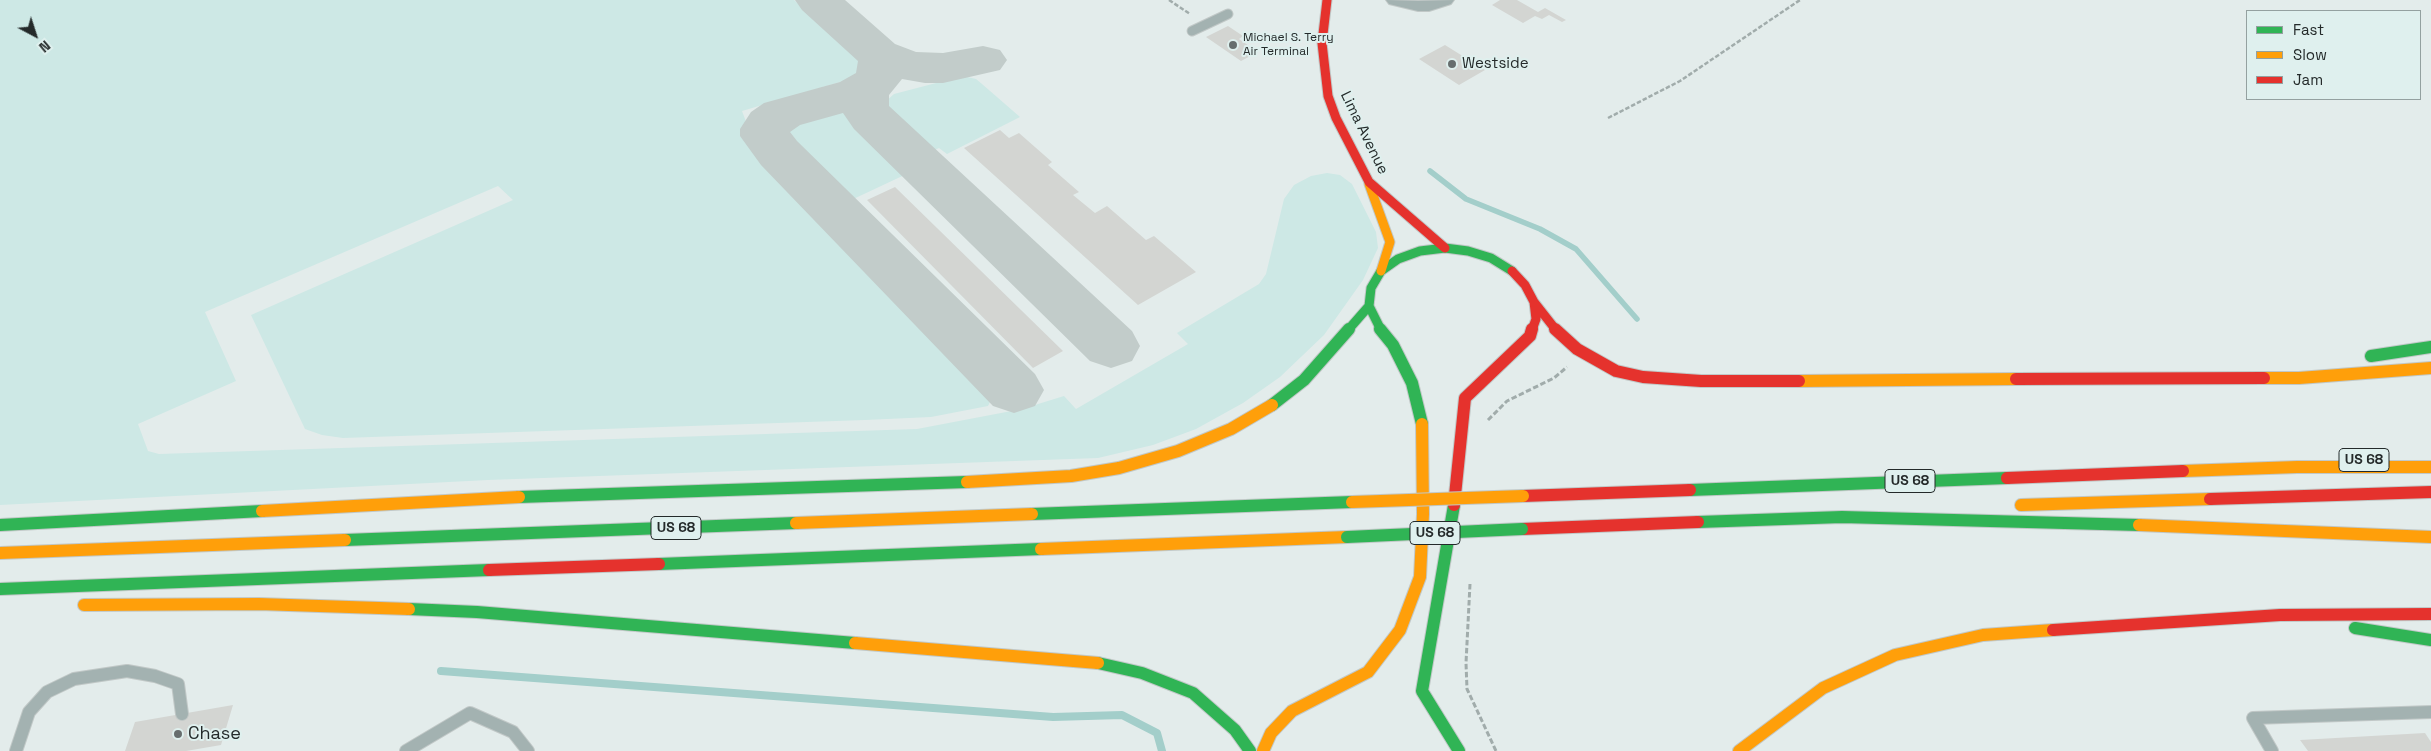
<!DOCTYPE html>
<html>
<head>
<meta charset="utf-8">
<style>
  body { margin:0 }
  #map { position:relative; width:2431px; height:751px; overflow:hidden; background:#e3eceb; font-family:"Space Grotesk",sans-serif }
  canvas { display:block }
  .legend { position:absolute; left:2246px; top:10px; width:175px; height:90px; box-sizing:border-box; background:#dff0ee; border:1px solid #94a1a0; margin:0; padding:6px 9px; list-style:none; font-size:15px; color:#242a2a }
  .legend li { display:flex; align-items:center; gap:10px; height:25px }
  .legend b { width:25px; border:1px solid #94a1a0 }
  .north { position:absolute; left:10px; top:10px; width:50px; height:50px; -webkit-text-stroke:4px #dff0ee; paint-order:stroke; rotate:140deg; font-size:14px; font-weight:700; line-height:20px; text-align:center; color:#242a2a }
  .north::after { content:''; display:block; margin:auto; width:18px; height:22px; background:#242a2a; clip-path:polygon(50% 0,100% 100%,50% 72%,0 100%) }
</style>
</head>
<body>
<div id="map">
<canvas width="2431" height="751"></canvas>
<ul class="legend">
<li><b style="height:6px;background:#30b455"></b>Fast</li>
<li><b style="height:6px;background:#ff9f0a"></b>Slow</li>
<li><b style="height:6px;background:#e5322d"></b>Jam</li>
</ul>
<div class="north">N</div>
</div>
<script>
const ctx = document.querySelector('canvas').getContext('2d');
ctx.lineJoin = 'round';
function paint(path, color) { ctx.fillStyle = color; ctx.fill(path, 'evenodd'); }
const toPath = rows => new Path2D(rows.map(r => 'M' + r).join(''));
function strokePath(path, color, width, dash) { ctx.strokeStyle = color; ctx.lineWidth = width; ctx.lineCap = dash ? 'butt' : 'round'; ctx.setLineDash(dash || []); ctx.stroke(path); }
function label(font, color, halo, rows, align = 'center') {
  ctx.font = font + ' "Space Grotesk",sans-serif'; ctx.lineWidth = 4; ctx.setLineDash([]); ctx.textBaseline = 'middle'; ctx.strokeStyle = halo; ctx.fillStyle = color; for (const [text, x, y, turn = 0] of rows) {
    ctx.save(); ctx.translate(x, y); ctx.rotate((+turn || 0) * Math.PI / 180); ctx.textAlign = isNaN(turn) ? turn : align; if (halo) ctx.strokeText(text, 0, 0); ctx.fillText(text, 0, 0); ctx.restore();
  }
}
paint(toPath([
  [0,0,794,0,863,64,860,71,847,80,742,111,754,143,989,392,991,400,988,406,931,417,865,420,343,438,322,435,305,429,251,315,513,200,498,186,205,312,236,381,138,424,148,451,159,454,917,429,1022,409,1064,396,1076,409,1188,344,1177,333,1259,284,1266,274,1284,199,1294,185,1311,176,1327,173,1340,175,1352,184,1376,232,1378,248,1363,280,1324,335,1280,377,1243,403,1196,429,1153,445,1098,458,488,480,0,505],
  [963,76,976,79,982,84,1020,117,947,154,939,148,928,153,883,110,884,103,894,94],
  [833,112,853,113,913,171,847,202,779,132,779,130,787,125]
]), '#cde8e5');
strokePath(toPath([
  [1430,171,1466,199,1540,229,1576,249,1637,319]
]), '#a3ceca', 5.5);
strokePath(toPath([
  [441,671,1053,717,1122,715,1157,733,1162,751]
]), '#a3ceca', 8);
paint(toPath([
  [795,0,845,0,895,44,916,52,943,53,983,46,1000,50,1007,60,1000,70,943,83,925,83,902,79,889,95,889,106,1132,331,1140,346,1132,361,1111,368,1090,361,854,129,843,113,800,125,790,132,797,141,1035,374,1044,390,1035,406,1014,413,993,406,761,165,740,136,740,129,751,112,764,103,840,82,856,73,858,61,802,10,795,0]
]), '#c2ccca');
paint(toPath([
  [1500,0,1517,0,1538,12,1545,8,1566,20,1562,22,1549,15,1542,19,1535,16,1523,23,1492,5],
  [1228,26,1243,36,1239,39,1258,52,1241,61,1206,37],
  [1445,45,1485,70,1459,85,1419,59],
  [1000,130,1009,138,1019,133,1052,162,1048,165,1079,192,1073,195,1095,213,1107,206,1146,240,1154,236,1196,272,1138,305,964,148],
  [895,187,1063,351,1033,368,867,200],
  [233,705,221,745,186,751,125,751,135,722],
  [2425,733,2431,742,2431,751,2308,751,2300,740]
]), '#d3d5d2');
const laneFar1 = toPath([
  [1192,31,1228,14]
]);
const lane = toPath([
  [16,751,29,712,47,692,74,679,127,671,155,676,178,684,182,714],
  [406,751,470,713,513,732,528,751],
  [2272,751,2253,718,2431,712]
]);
const street = toPath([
  [1386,0,1418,1,1454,0,1451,4,1429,11,1418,11,1389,4,1386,0]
]);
const fastFar1 = toPath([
  [1348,330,1369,306],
  [1381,330,1369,306,1371,288,1381,271,1398,259,1420,251,1445,248,1468,251,1491,258,1512,271]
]);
const fast = toPath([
  [1380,329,1393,345,1412,383,1422,424],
  [2371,356,2431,347],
  [1272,405,1304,380,1349,329],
  [1690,490,2007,478],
  [519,497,967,482],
  [1454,505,1422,691,1459,751],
  [1032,514,1352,502],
  [1698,522,1842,517,2139,525],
  [0,525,262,511],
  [345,540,796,523],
  [659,564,1041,549],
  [0,589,489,570],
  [409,609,477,612,855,643],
  [2355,628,2431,640],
  [1098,663,1142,673,1193,693,1235,730,1250,751]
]);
const slowFar1 = toPath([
  [1369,184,1390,242,1381,271]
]);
const slow = toPath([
  [2264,378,2299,378,2431,368],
  [1799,381,2016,379],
  [2183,471,2297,467,2431,467],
  [967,482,1071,476,1119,468,1178,451,1231,429,1272,405],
  [2021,505,2210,499],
  [262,511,519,497],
  [796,523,1032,514],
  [2139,525,2431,537],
  [1041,549,1347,537],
  [0,553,345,540],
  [84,605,259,604,409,609],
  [855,643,1098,663],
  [1263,751,1271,733,1292,711,1368,672,1400,630,1420,577,1423,514,1422,424],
  [1739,751,1823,688,1895,655,1983,635,2053,630]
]);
const jamFar1 = toPath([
  [1327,0,1322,43,1328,96,1336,118,1369,182,1445,248],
  [1512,271,1525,285,1534,302,1536,319,1532,330],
  [1534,302,1556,330]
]);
const jam = toPath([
  [1555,329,1577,349,1616,371,1643,377,1701,381,1799,381],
  [2016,379,2264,378],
  [2007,478,2183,471],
  [1523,496,1690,490],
  [2210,499,2431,492],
  [1454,505,1465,398,1530,336,1532,329],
  [1522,529,1698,522],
  [489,570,659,564],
  [2053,630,2280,615,2431,614]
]);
strokePath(laneFar1, '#c1c8c7', 11);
strokePath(lane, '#c1c8c7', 14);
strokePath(street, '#c1c8c7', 2);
strokePath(fastFar1, '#c1c8c7', 11);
strokePath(fast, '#c1c8c7', 14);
strokePath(slowFar1, '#c1c8c7', 11);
strokePath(slow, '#c1c8c7', 14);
strokePath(jamFar1, '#c1c8c7', 11);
strokePath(jam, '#c1c8c7', 14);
strokePath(toPath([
  [1169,0,1190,14],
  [1608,118,1680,81,1800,0]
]), '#a1acab', 2.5, [4.5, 2]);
strokePath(toPath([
  [1488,420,1507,401,1554,378,1567,367],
  [1470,584,1466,663,1467,689,1496,751]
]), '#a1acab', 3, [5.5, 2.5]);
strokePath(laneFar1, '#a3b2b1', 9);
strokePath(lane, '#a3b2b1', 12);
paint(street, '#a3b2b1');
strokePath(fastFar1, '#30b455', 9);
strokePath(fast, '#30b455', 12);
strokePath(slowFar1, '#ff9f0a', 9);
strokePath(slow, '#ff9f0a', 12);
strokePath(jamFar1, '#e5322d', 9);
strokePath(jam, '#e5322d', 12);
const fastBridge = toPath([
  [1347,537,1522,529]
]);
const slowBridge = toPath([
  [1352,502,1523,496]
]);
strokePath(fastBridge, '#c1c8c7', 14, []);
strokePath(slowBridge, '#c1c8c7', 14, []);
strokePath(fastBridge, '#30b455', 12);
strokePath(slowBridge, '#ff9f0a', 12);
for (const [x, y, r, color] of [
  [1233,45,5,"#676e6e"],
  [1452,64,5,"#676e6e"],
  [178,734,5,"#676e6e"]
]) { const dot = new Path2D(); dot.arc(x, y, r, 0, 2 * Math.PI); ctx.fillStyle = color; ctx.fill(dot); strokePath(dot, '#dff0ee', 2); }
label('12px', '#242a2a', '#dff0ee', [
  ["Michael S. Terry",1243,38],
  ["Air Terminal",1243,52]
], 'left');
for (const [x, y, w] of [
  [2364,460,50],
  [1910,481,50],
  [676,528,50],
  [1435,533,50]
]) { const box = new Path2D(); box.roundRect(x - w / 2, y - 11.5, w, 23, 4); ctx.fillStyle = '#dff0ee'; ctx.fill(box); strokePath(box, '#242a2a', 1); }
label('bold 14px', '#242a2a', null, [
  ["US 68",2364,460],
  ["US 68",1910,481],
  ["US 68",676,528],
  ["US 68",1435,533]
]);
label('15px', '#242a2a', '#dff0ee', [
  ["Westside",1462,64]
], 'left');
label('15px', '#242a2a', '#dff0ee', [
  ["Lima Avenue",1364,133,64]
]);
label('18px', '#242a2a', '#dff0ee', [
  ["Chase",188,734]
], 'left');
</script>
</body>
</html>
